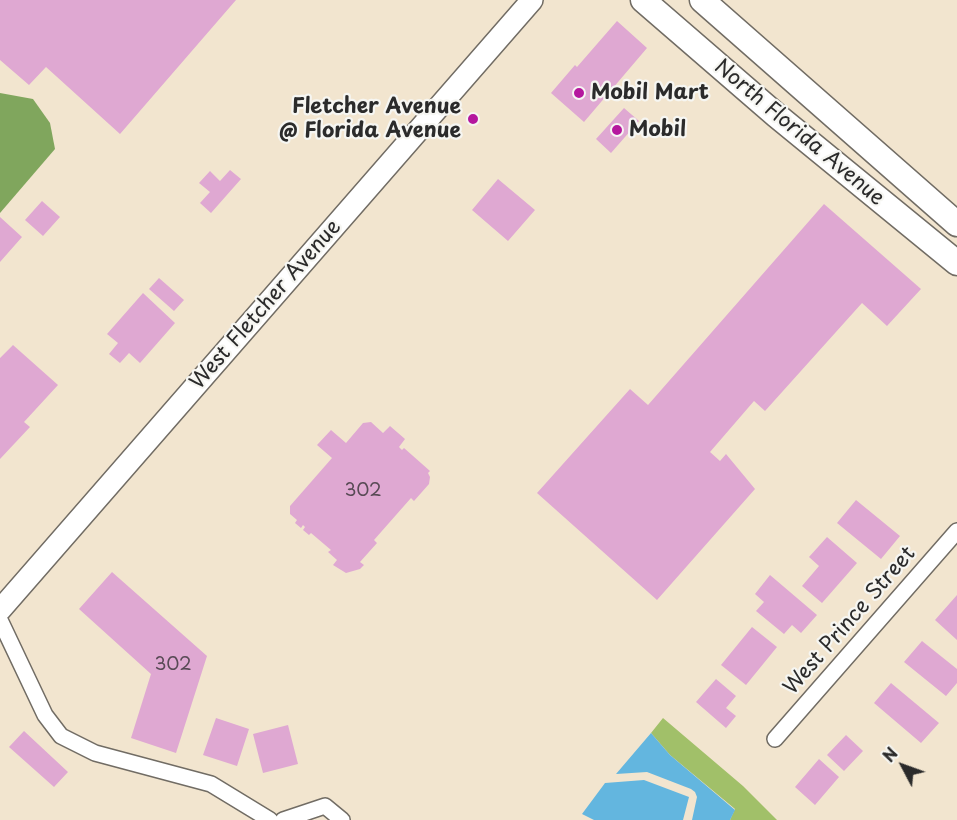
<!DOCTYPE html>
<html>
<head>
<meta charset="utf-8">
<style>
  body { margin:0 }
  #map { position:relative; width:957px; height:820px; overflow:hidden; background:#f2e5cf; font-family:"Playpen Sans",sans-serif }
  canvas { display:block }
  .north { position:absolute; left:873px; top:736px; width:60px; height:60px; -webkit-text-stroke:4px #f6f6f2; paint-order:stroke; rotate:311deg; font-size:16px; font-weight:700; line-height:24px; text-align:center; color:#2b2b2b }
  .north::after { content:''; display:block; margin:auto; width:21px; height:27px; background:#2b2b2b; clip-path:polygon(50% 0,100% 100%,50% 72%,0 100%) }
</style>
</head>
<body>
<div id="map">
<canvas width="957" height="820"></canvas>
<div class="north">N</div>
</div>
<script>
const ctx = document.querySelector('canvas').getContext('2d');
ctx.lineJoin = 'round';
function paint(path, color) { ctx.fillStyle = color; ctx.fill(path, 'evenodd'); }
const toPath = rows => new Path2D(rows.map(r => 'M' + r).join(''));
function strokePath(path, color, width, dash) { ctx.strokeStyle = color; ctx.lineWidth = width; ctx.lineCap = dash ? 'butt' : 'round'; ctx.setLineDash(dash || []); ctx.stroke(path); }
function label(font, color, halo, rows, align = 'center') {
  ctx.font = font + ' "Playpen Sans",sans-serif'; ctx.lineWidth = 4.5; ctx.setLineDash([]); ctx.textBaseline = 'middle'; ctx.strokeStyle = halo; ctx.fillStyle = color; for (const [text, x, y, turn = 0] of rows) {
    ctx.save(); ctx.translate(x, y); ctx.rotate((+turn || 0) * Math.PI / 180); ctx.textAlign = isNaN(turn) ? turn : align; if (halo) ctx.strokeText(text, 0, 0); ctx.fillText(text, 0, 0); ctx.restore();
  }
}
paint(toPath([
  [663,718,743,786,777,820,730,820,735,809,670,755,651,733]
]), '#a1c069');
paint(toPath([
  [0,93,33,99,50,123,55,149,0,213]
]), '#80a65d');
paint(toPath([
  [651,733,670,755,735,810,730,820,692,820,697,797,695,792,691,789,647,772,616,774],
  [644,780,689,797,683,820,594,820,582,814,605,783]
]), '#63b6df');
paint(toPath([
  [0,0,236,0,120,134,46,67,29,85,0,60],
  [617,21,647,48,584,122,551,93,575,65,577,67],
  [624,108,639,121,611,153,596,139],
  [230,170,241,179,211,213,200,203,210,192,199,183,210,171,220,181],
  [498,179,535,210,508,241,472,210],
  [42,201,60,217,43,236,25,220],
  [824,204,921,289,887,326,862,303,765,411,754,401,710,452,720,461,726,454,755,489,657,600,537,493,630,389,648,405],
  [0,217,22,237,0,262],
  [159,278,184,300,174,311,149,289],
  [143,293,175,323,140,363,129,353,120,363,109,354,118,343,107,334],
  [13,345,58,385,24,422,30,427,0,459,0,358],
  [371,422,383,433,390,426,405,439,399,447,402,450,404,448,430,471,428,473,430,477,429,484,414,501,411,498,374,540,377,543,360,562,364,565,360,569,346,573,333,565,337,560,328,552,331,550,311,533,309,535,303,530,305,527,303,525,301,528,295,523,297,520,290,514,290,506,332,458,317,445,331,430,346,443,363,423],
  [856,500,900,536,881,559,837,523],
  [827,537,857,563,822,603,802,586,819,566,809,557],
  [112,572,207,656,176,753,131,738,151,674,79,609],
  [770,575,817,615,801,633,792,625,784,634,756,611,764,602,755,594],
  [957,595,957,640,935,620],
  [752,627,777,647,746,685,721,665],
  [922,641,957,669,957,683,946,696,904,662],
  [716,679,736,696,726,708,736,716,726,728,696,702],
  [891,683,939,723,921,743,874,703],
  [216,718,249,729,237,766,203,755],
  [288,725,298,764,263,773,253,734],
  [24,731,68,772,54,787,9,747],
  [846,735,863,751,844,771,827,755],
  [819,759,839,777,815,805,795,787]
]), '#dfa8d2');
const street = toPath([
  [0,620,45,715,61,736,95,753,211,784,270,820],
  [775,739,957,531],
  [283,820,325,806,342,820]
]);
const secondary = toPath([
  [0,610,532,0]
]);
const primary = toPath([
  [643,0,776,115,957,263],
  [702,0,957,224]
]);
strokePath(street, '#716c64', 18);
strokePath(secondary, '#716c64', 24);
strokePath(primary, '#716c64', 27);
strokePath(street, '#fff', 15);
strokePath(secondary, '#fff', 21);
strokePath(primary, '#fff', 24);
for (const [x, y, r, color] of [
  [579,93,6,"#b5179e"],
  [473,119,6,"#b5179e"],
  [617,130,6,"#b5179e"]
]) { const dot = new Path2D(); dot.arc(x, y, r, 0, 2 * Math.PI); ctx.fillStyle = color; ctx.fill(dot); strokePath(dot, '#f6f6f2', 2); }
label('18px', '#584a55', null, [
  ["302",363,491],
  ["302",173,665]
]);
label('bold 21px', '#2b2b2b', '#f6f6f2', [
  ["Mobil Mart",591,93],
  ["Fletcher Avenue",461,107,"right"],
  ["@ Florida Avenue",461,131,"right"],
  ["Mobil",629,130]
], 'left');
label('21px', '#2b2b2b', '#f6f6f2', [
  ["North Florida Avenue",799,133,40],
  ["West Fletcher Avenue",266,305,-49],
  ["West Prince Street",850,621,-49]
]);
</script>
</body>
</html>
